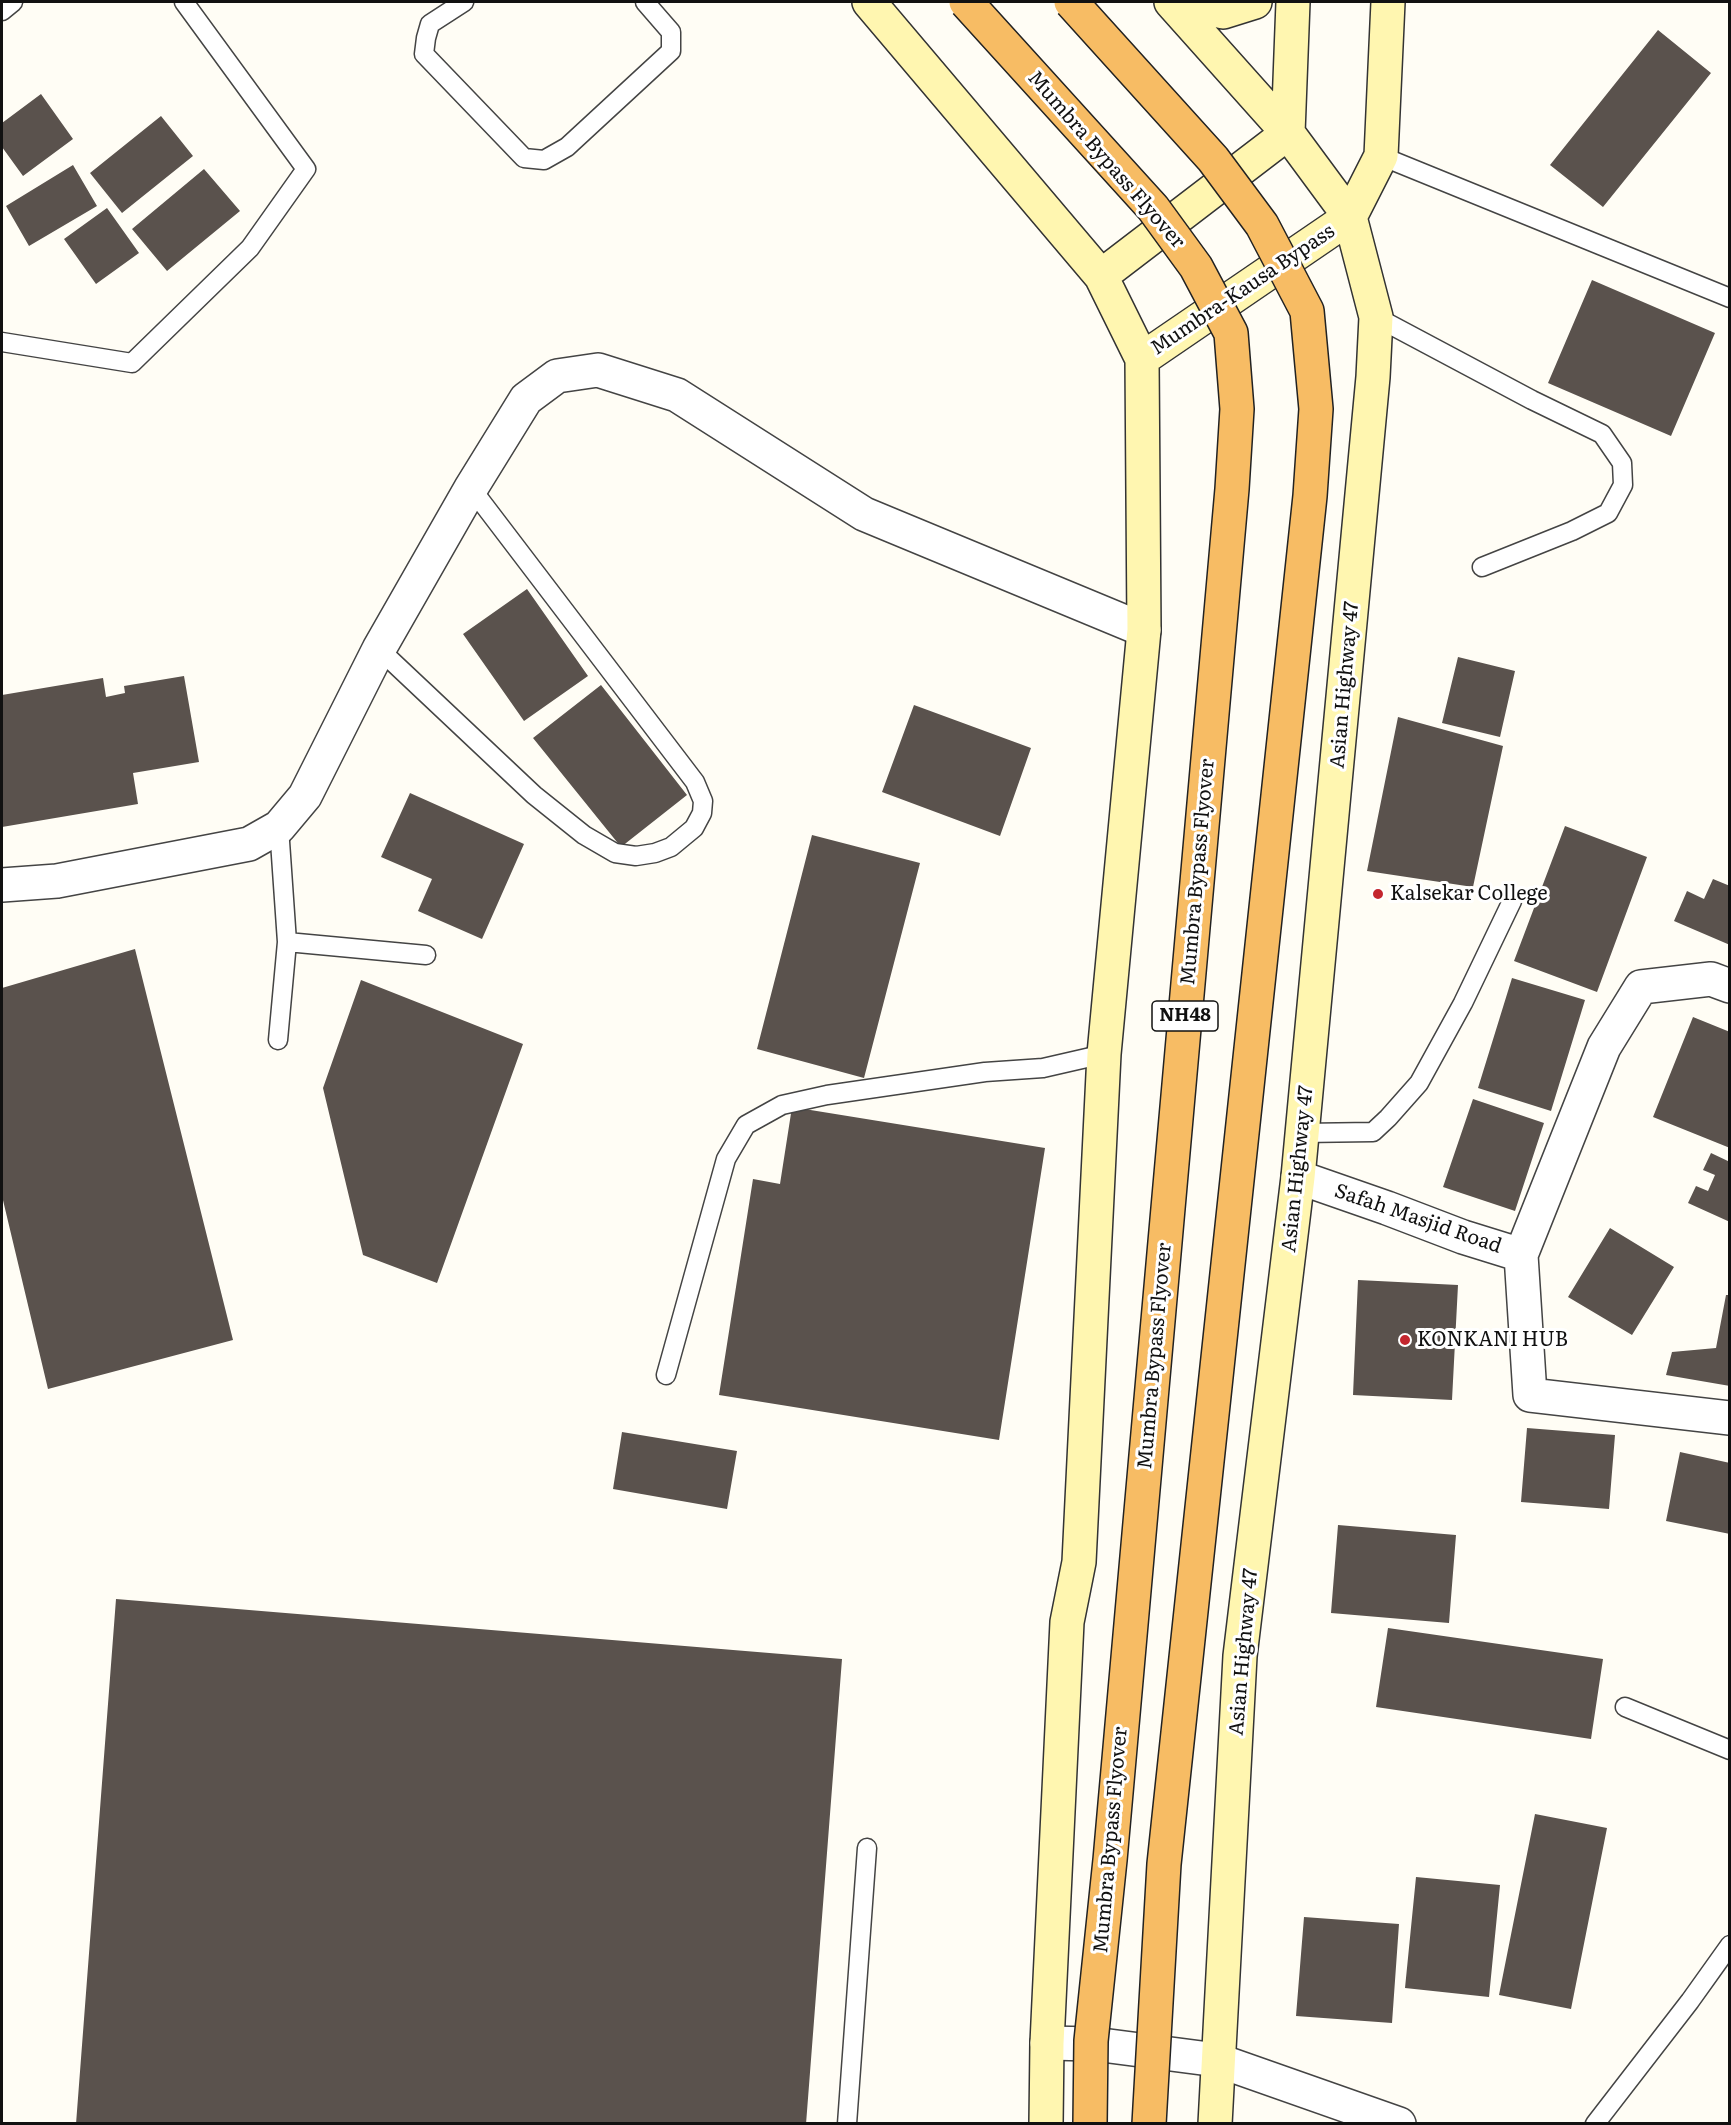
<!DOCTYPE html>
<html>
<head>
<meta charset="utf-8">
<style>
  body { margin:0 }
  #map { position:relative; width:1731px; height:2125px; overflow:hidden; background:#fffdf5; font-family:Literata,serif }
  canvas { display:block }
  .frame { position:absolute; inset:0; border:3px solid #111; pointer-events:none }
</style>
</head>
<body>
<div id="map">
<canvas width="1731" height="2125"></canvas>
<div class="frame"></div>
</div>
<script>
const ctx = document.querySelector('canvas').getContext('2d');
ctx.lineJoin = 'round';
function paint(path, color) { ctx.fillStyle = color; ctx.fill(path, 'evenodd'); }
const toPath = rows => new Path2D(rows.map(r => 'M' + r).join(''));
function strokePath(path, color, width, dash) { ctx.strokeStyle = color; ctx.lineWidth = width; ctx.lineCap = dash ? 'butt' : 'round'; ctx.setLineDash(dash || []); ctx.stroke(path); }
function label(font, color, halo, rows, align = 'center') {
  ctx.font = font + ' Literata,serif'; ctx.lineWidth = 6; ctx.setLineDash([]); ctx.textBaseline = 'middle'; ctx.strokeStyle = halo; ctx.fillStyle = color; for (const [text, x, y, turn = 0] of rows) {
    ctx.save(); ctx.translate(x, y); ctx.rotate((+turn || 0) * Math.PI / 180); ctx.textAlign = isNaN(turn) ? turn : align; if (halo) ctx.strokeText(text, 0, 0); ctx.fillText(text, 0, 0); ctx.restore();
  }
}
paint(toPath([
  [1658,30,1711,73,1603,207,1550,165],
  [41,94,73,139,23,176,2,147,2,123],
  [161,116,193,156,122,213,90,173],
  [73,165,97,206,29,246,6,206],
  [204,169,240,211,167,271,132,229],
  [107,208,139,253,96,284,64,239],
  [1592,280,1715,333,1671,436,1548,383],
  [527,589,588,676,524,721,463,634],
  [1458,657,1515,671,1500,737,1442,723],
  [184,676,199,762,133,773,138,804,2,827,2,695,103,678,106,697,125,693,124,686],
  [601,685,687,795,621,847,533,738],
  [914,705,1031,748,1000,836,882,792],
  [1398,717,1503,746,1473,887,1367,871],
  [410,793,524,844,482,939,418,911,432,879,381,857],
  [1565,826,1647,857,1597,992,1514,961],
  [812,835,920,863,864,1078,757,1049],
  [1713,879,1730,886,1730,945,1674,921,1687,891,1704,899],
  [135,949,233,1340,48,1389,2,1196,2,988],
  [1512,978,1585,1000,1551,1111,1478,1088],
  [361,980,523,1044,437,1283,363,1255,323,1088],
  [1693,1017,1730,1032,1730,1148,1653,1117],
  [1473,1099,1544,1123,1515,1211,1443,1187],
  [792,1107,1045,1148,999,1440,719,1395,753,1179,780,1184],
  [1711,1153,1730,1162,1730,1222,1688,1203,1696,1186,1708,1191,1715,1175,1703,1170],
  [1610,1228,1674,1267,1632,1335,1568,1297],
  [1358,1280,1458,1285,1452,1400,1353,1395],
  [1726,1295,1730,1295,1730,1386,1666,1375,1672,1352,1716,1348],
  [1527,1428,1615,1435,1609,1509,1521,1502],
  [622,1432,737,1451,727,1509,613,1489],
  [1680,1452,1730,1463,1730,1534,1666,1521],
  [1338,1525,1456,1535,1449,1623,1331,1613],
  [116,1599,842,1659,806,2124,76,2124],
  [1388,1628,1603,1659,1591,1739,1376,1707],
  [1535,1814,1607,1828,1571,2009,1499,1995],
  [1416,1877,1500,1885,1489,1997,1405,1988],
  [1304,1917,1399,1924,1392,2023,1296,2016]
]), '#5a524d');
const service = toPath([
  [464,2,430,24,426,38,424,54,524,158,544,160,567,147,671,51,671,32,645,2],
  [2,11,13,2],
  [1381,156,1730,298],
  [1376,317,1532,400,1602,434,1622,463,1623,485,1608,513,1572,531,1482,567],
  [2,342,132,363,250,248,306,169,184,2],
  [379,649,534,795,584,835,615,853,636,856,655,853,671,847,694,828,702,813,703,801,695,782,471,488],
  [287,942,426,955],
  [278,1040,287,942,279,827],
  [1302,1133,1373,1132,1388,1118,1419,1083,1463,1003,1512,901],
  [666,1375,726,1159,746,1125,782,1105,827,1095,985,1072,1043,1068,1104,1054],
  [1625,1707,1730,1750],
  [847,2124,867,1848],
  [1595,2124,1690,2001,1730,1945]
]);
const minor = toPath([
  [2,885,57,881,249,844,279,827,305,796,379,649,471,488,526,399,557,376,598,370,677,395,864,514,1144,630],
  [1298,1177,1387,1208,1463,1237,1521,1255,1530,1395,1730,1418],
  [1521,1255,1604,1047,1641,987,1711,979,1730,986]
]);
const tertiary = toPath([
  [1047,2043,1094,2044,1217,2060,1399,2124]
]);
const secondary = toPath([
  [869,2,1101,276,1142,359,1144,630,1104,1054,1079,1562,1067,1622,1047,2043,1046,2124],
  [1171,2,1288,133,1350,217,1376,317,1373,377,1298,1177,1240,1656,1215,2124],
  [1178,2,1223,12,1255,2],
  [1101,276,1288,133,1293,2],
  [1142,359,1350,217,1381,156,1388,2]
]);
strokePath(service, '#444', 21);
strokePath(minor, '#444', 36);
strokePath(tertiary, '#444', 36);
strokePath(secondary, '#333', 36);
strokePath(service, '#fff', 18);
strokePath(minor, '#fff', 33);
strokePath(tertiary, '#fff', 33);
strokePath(secondary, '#fff6b0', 33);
const trunkBridge = toPath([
  [966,2,1153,208,1196,267,1231,333,1237,409,1232,489,1110,1860,1091,2041,1090,2124],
  [1071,2,1213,159,1262,225,1307,311,1316,409,1310,496,1164,1864,1149,2124]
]);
strokePath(trunkBridge, '#222', 36, []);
strokePath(trunkBridge, '#f7bc64', 33);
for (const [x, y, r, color] of [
  [1378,894,6,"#c4262e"],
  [1405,1340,6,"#c4262e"]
]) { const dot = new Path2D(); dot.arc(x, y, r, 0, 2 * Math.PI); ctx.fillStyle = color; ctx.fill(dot); strokePath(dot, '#fff', 2); }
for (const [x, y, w] of [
  [1185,1016,66]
]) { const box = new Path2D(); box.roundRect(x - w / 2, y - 15, w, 30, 4.5); ctx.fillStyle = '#fff'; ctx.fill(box); strokePath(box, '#111', 1.5); }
label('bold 18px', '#111', null, [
  ["NH48",1185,1016]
]);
label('20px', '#111', '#fff', [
  ["Mumbra Bypass Flyover",1106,160,49],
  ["Mumbra-Kausa Bypass",1243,290,-34],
  ["Asian Highway 47",1345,685,-85],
  ["Mumbra Bypass Flyover",1198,872,-85],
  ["Asian Highway 47",1298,1169,-84],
  ["Safah Masjid Road",1418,1219,19],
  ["Mumbra Bypass Flyover",1155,1356,-85],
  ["Asian Highway 47",1244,1652,-85],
  ["Mumbra Bypass Flyover",1111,1840,-85]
]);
label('20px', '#111', '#fff', [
  ["Kalsekar College",1390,894],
  ["KONKANI HUB",1417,1340]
], 'left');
</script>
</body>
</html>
